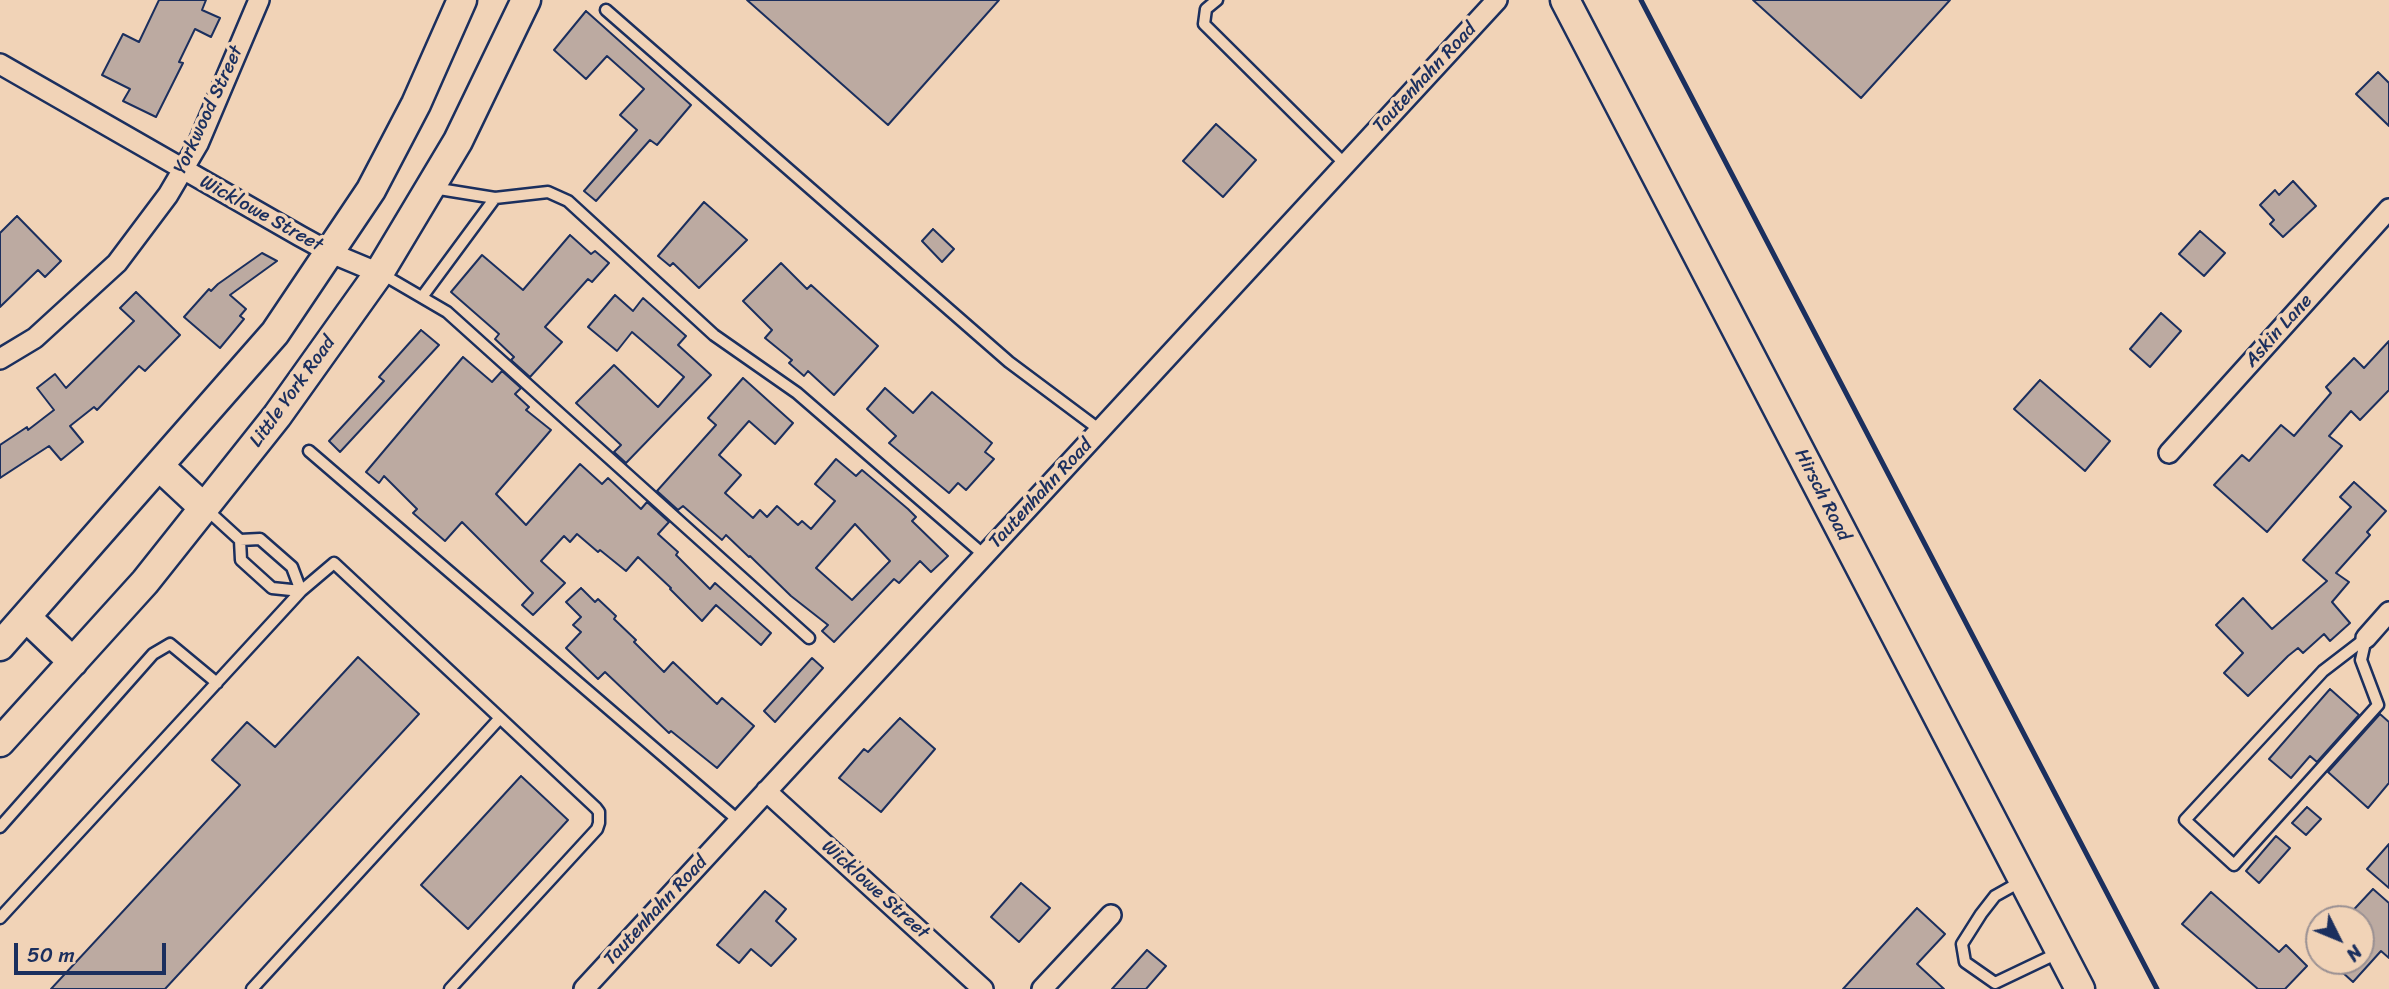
<!DOCTYPE html>
<html>
<head>
<meta charset="utf-8">
<style>
  body { margin:0 }
  #map { position:relative; width:2389px; height:989px; overflow:hidden; background:#f1d3b7; font-family:Sriracha,sans-serif }
  canvas { display:block }
  .north { position:absolute; left:2305px; top:905px; width:70px; height:70px; box-sizing:border-box; background:#f1d3b7; border:2px solid #9b9193; border-radius:50%; rotate:133deg; font-size:19px; font-weight:700; line-height:28px; text-align:center; color:#1b2f5e }
  .north::after { content:''; display:block; margin:auto; width:24px; height:32px; background:#1b2f5e; clip-path:polygon(50% 0,100% 100%,50% 72%,0 100%) }
  .scale { position:absolute; left:14px; top:943px; width:152px; height:32px; box-sizing:border-box; border:4px solid #1b2f5e; border-top:0; padding-left:9px; font-size:21px; line-height:24px; white-space:nowrap; color:#1b2f5e; -webkit-text-stroke:5px #f1d3b7; paint-order:stroke }
</style>
</head>
<body>
<div id="map">
<canvas width="2389" height="989"></canvas>
<div class="north">N</div>
<div class="scale">50 m</div>
</div>
<script>
const ctx = document.querySelector('canvas').getContext('2d');
ctx.lineJoin = 'round';
function paint(path, color) { ctx.fillStyle = color; ctx.fill(path, 'evenodd'); }
const toPath = rows => new Path2D(rows.map(r => 'M' + r).join(''));
function strokePath(path, color, width, dash) { ctx.strokeStyle = color; ctx.lineWidth = width; ctx.lineCap = dash ? 'butt' : 'round'; ctx.setLineDash(dash || []); ctx.stroke(path); }
function label(font, color, halo, rows, align = 'center') {
  ctx.font = font + ' Sriracha,sans-serif'; ctx.lineWidth = 7; ctx.setLineDash([]); ctx.textBaseline = 'middle'; ctx.strokeStyle = halo; ctx.fillStyle = color; for (const [text, x, y, turn = 0] of rows) {
    ctx.save(); ctx.translate(x, y); ctx.rotate((+turn || 0) * Math.PI / 180); ctx.textAlign = isNaN(turn) ? turn : align; if (halo) ctx.strokeText(text, 0, 0); ctx.fillText(text, 0, 0); ctx.restore();
  }
}
const building = toPath([
  [159,0,206,0,202,10,220,18,211,37,195,29,179,62,183,63,156,117,123,101,130,89,102,75,123,34,139,42,159,0],
  [747,0,999,0,888,125,747,0],
  [1753,0,1950,0,1861,98,1753,0],
  [586,11,691,105,657,145,650,140,596,201,584,191,637,130,620,115,644,89,607,56,586,79,554,50,586,11],
  [2378,72,2389,83,2389,126,2356,94,2378,72],
  [1216,124,1256,160,1223,197,1183,161,1216,124],
  [2293,181,2316,206,2283,237,2270,224,2274,220,2260,205,2275,190,2279,195,2293,181],
  [704,202,747,240,699,288,673,263,670,266,658,256,704,202],
  [17,216,61,261,45,277,38,270,0,307,0,233,17,216],
  [933,229,954,249,942,262,922,241,933,229],
  [2200,231,2225,253,2204,276,2179,254,2200,231],
  [570,235,591,254,595,251,609,263,592,282,588,279,545,327,562,342,530,377,511,360,514,357,495,339,499,334,451,292,482,255,523,290,570,235],
  [262,253,277,261,230,295,246,309,240,316,244,319,220,348,184,317,209,289,211,291,218,284,262,253],
  [781,263,807,289,811,285,878,346,834,395,808,371,804,376,789,363,792,360,765,338,772,330,743,301,781,263],
  [136,292,180,335,145,371,139,366,97,410,94,407,70,426,83,442,61,460,49,446,0,478,0,445,27,427,28,430,54,410,37,388,55,374,66,388,134,321,120,308,136,292],
  [615,295,633,311,643,298,686,336,678,345,711,375,626,463,614,452,621,445,576,403,614,365,658,407,684,377,632,332,617,351,588,327,615,295],
  [2161,313,2181,331,2150,367,2130,349,2161,313],
  [421,330,439,345,340,452,329,441,384,381,379,377,421,330],
  [2389,341,2389,390,2360,420,2351,411,2329,436,2342,446,2267,532,2214,485,2242,455,2249,461,2281,425,2294,436,2331,393,2326,387,2354,358,2364,368,2389,341],
  [463,357,492,382,502,371,521,388,515,394,529,407,526,410,551,430,496,494,526,525,580,464,602,484,608,478,641,509,647,502,669,522,658,534,678,552,676,555,710,589,715,583,771,633,761,645,716,605,702,621,670,589,671,588,638,557,626,571,600,550,598,552,577,534,570,542,564,536,541,561,565,583,533,615,522,605,533,593,462,522,445,541,413,513,417,509,384,476,379,483,366,472,463,357],
  [743,378,793,423,775,444,749,421,719,455,741,475,725,493,753,518,760,510,767,517,777,506,798,525,802,521,811,529,835,501,815,484,836,459,856,476,862,470,908,509,916,517,912,521,948,556,931,572,920,561,899,583,894,579,834,642,822,631,828,625,791,596,750,556,749,557,726,535,722,540,683,506,678,510,657,491,716,425,708,418,743,378],
  [855,524,890,561,852,600,816,568,855,524],
  [2040,380,2110,441,2085,471,2014,409,2040,380],
  [885,388,913,413,932,392,992,443,985,452,994,459,966,490,958,483,949,493,889,443,896,436,867,409,885,388],
  [2354,482,2386,511,2367,532,2370,535,2336,573,2349,582,2332,602,2350,623,2330,641,2324,634,2303,653,2298,648,2288,656,2248,696,2224,673,2243,653,2216,625,2243,598,2272,629,2327,581,2303,560,2351,507,2340,497,2354,482],
  [581,588,595,602,598,599,616,616,614,619,636,640,634,642,664,672,673,662,717,704,722,698,754,726,717,768,671,731,669,733,605,672,598,679,566,648,581,632,573,625,581,617,566,602,581,588],
  [358,657,419,714,165,989,51,989,240,785,212,760,247,722,275,747,358,657],
  [812,658,823,668,775,722,764,711,812,658],
  [2330,689,2359,715,2317,762,2310,756,2291,778,2269,759,2330,689],
  [2380,714,2389,722,2389,783,2368,808,2328,772,2380,714],
  [900,718,935,749,881,812,839,778,864,749,868,752,900,718],
  [521,776,568,820,468,929,421,885,521,776],
  [2307,807,2321,819,2306,835,2292,823,2307,807],
  [2276,836,2290,848,2259,883,2246,871,2276,836],
  [2389,844,2389,888,2367,869,2389,844],
  [1021,883,1050,908,1019,942,991,917,1021,883],
  [2373,889,2389,903,2389,958,2381,951,2353,982,2330,961,2361,961,2361,919,2345,919,2373,889],
  [765,891,786,909,776,921,796,939,771,966,751,949,739,963,717,945,765,891],
  [2211,892,2279,952,2286,945,2307,966,2285,989,2258,989,2182,924,2211,892],
  [1917,908,1945,934,1917,964,1944,989,1843,989,1917,908],
  [1147,950,1166,966,1146,989,1112,989,1147,950]
]);
paint(building, '#bcaaa1');
strokePath(building, '#1b2f5e', 2);
const service = toPath([
  [1217,0,1206,9,1204,24,1346,165],
  [606,10,1009,362,1100,430],
  [433,188,495,198,548,192,568,201,714,335,797,393,984,555],
  [382,274,447,312,809,638],
  [422,297,495,198],
  [309,451,739,821],
  [205,508,240,540,260,539,292,567,301,591],
  [240,540,241,560,272,588,301,591],
  [2366,638,2361,660,2378,705,2234,865,2185,820,2323,671,2366,638],
  [0,827,153,654,170,644,217,683],
  [2020,882,1995,896,1981,914,1962,944,1965,962,1995,983,2060,952],
  [0,918,301,591,334,563,500,718,252,989],
  [450,989,597,829,599,823,599,812,596,808,500,718]
]);
const minor = toPath([
  [0,64,300,236,331,253,379,273],
  [0,359,35,338,117,263,168,195,198,144,259,0],
  [2169,453,2389,209],
  [2366,638,2389,612],
  [766,791,983,989],
  [584,989,1497,0],
  [1042,989,1111,915]
]);
const secondary = toPath([
  [1565,0,2080,989],
  [159,466,204,508],
  [26,617,73,662],
  [0,646,275,333,371,190,416,104,462,0],
  [0,742,145,582,277,416,379,273,458,141,526,0]
]);
strokePath(service, '#1b2f5e', 15);
strokePath(minor, '#1b2f5e', 24);
strokePath(secondary, '#1b2f5e', 33);
strokePath(service, '#f1d3b7', 10);
strokePath(minor, '#f1d3b7', 19);
strokePath(secondary, '#f1d3b7', 28);
strokePath(toPath([
  [1641,0,2157,989]
]), '#1b2f5e', 5);
label('19px', '#1b2f5e', '#f1d3b7', [
  ["Tautenhahn Road",1425,78,-47],
  ["Yorkwood Street",209,110,-65],
  ["Wicklowe Street",261,214,29],
  ["Askin Lane",2279,331,-48],
  ["Little York Road",293,392,-54],
  ["Tautenhahn Road",1041,494,-47],
  ["Hirsch Road",1822,495,63],
  ["Wicklowe Street",875,890,42],
  ["Tautenhahn Road",656,911,-47]
]);
</script>
</body>
</html>
